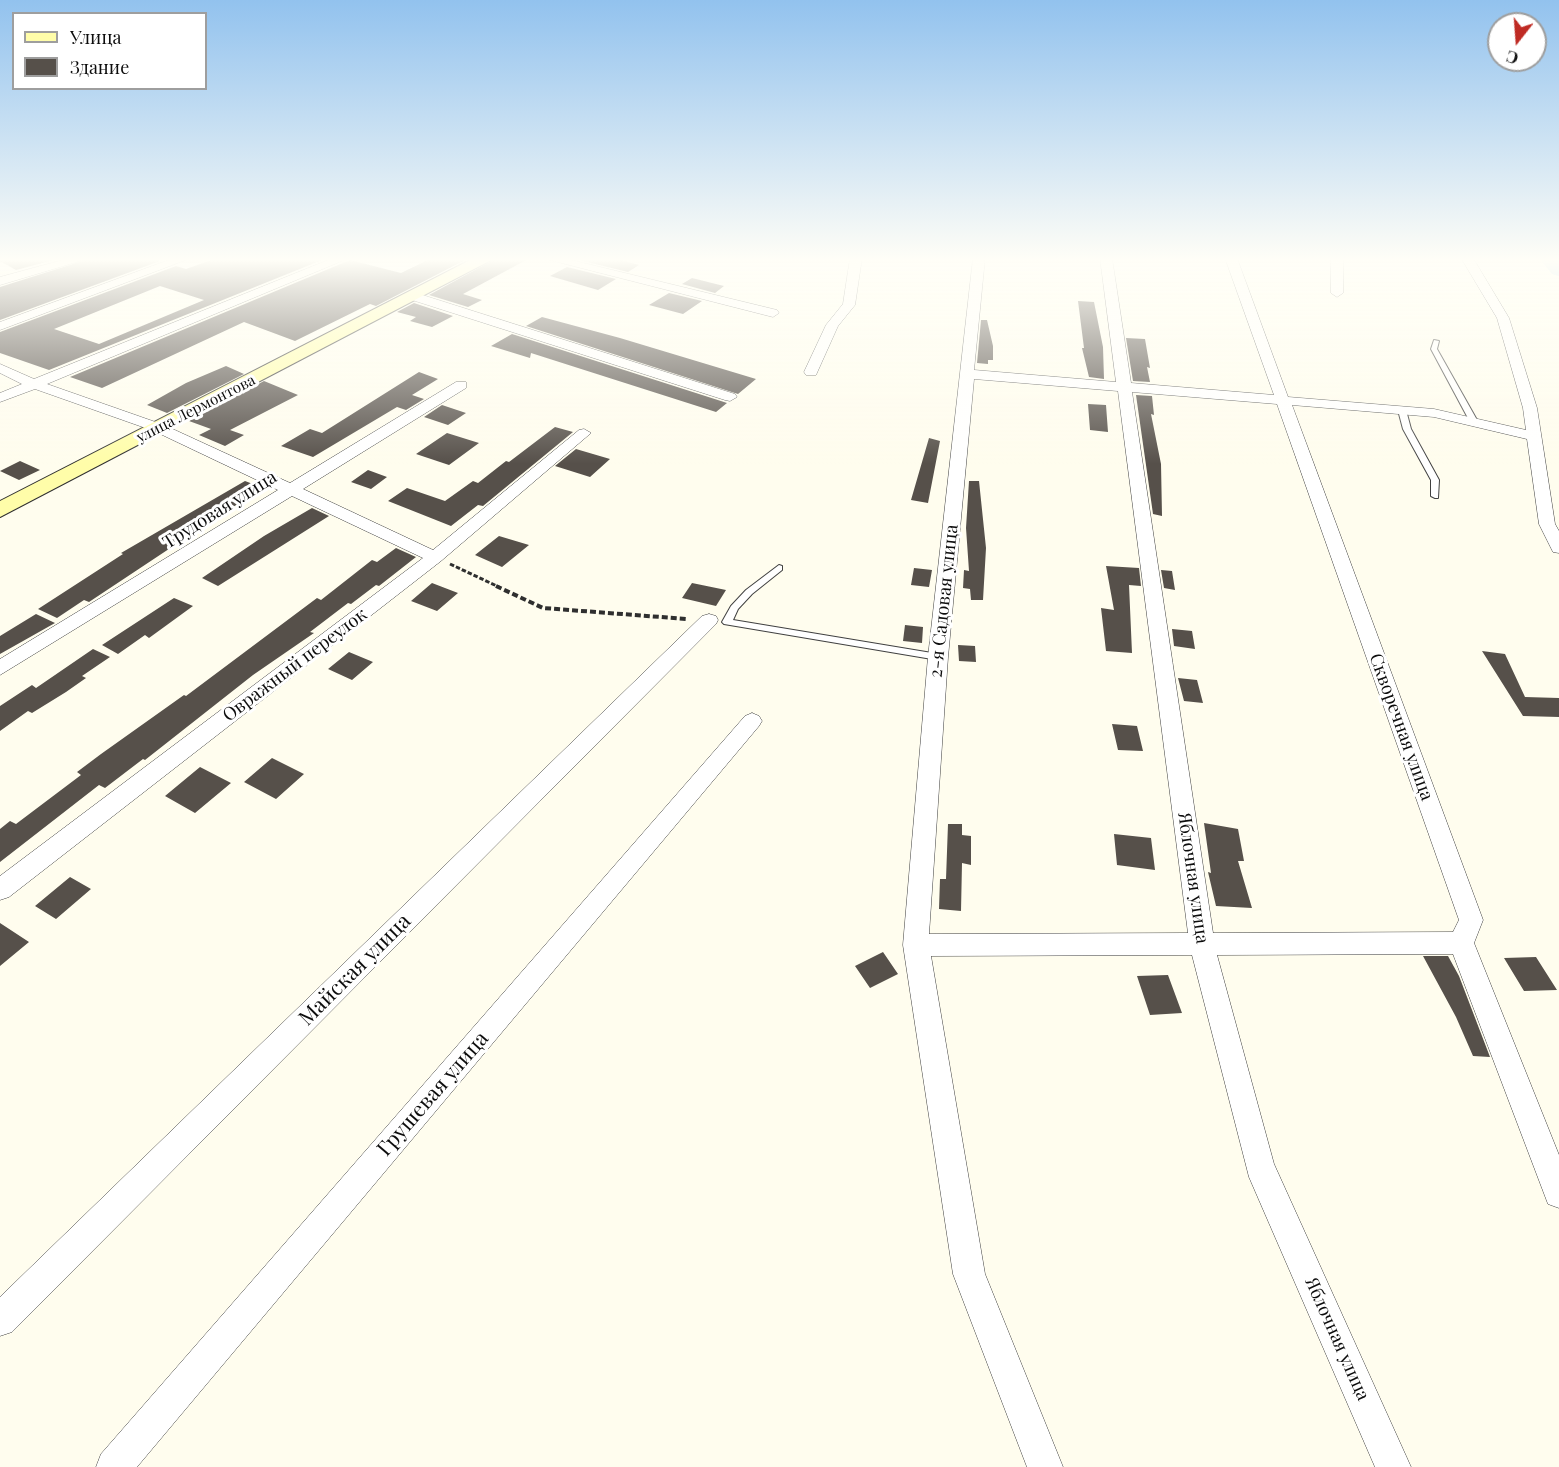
<!DOCTYPE html>
<html>
<head>
<meta charset="utf-8">
<style>
  body { margin:0 }
  #map { position:relative; width:1559px; height:1467px; overflow:hidden; background:#fffdee; font-family:"Playfair Display",serif }
  canvas { display:block }
  .legend { position:absolute; left:12px; top:12px; width:195px; height:78px; box-sizing:border-box; background:#fff; border:2px solid #9e9e9e; margin:0; padding:8px 10px; list-style:none; font-size:18px; color:#0d0d0d }
  .legend li { display:flex; align-items:center; gap:12px; height:30px }
  .legend b { width:30px; border:2px solid #9e9e9e }
  .north { position:absolute; left:1487px; top:12px; width:60px; height:60px; box-sizing:border-box; background:#fff; border:2px solid #9e9e9e; border-radius:50%; rotate:197deg; font-size:16px; font-weight:700; line-height:24px; text-align:center; color:#0d0d0d }
  .north::after { content:''; display:block; margin:auto; width:21px; height:27px; background:#bf2b24; clip-path:polygon(50% 0,100% 100%,50% 72%,0 100%) }
</style>
</head>
<body>
<div id="map">
<canvas width="1559" height="1467"></canvas>
<ul class="legend">
<li><b style="height:8px;background:#fffda9"></b>Улица</li>
<li><b style="height:16px;background:#56504a"></b>Здание</li>
</ul>
<div class="north">С</div>
</div>
<script>
const ctx = document.querySelector('canvas').getContext('2d');
ctx.lineJoin = 'round';
const toPath = rows => new Path2D(rows.map(r => 'M' + r).join(''));
function paint(path, color) { ctx.fillStyle = color; ctx.fill(path, 'evenodd'); }
function strokePath(path, color, width, dash) { ctx.strokeStyle = color; ctx.lineWidth = width; ctx.lineCap = dash ? 'butt' : 'round'; ctx.setLineDash(dash || []); ctx.stroke(path); }
function label(font, color, halo, rows, align = 'center') {
  ctx.font = font + ' "Playfair Display",serif'; ctx.lineWidth = 6; ctx.setLineDash([]); ctx.textBaseline = 'middle'; ctx.strokeStyle = halo; ctx.fillStyle = color; for (const [text, x, y, turn = 0] of rows) {
    ctx.save(); ctx.translate(x, y); ctx.rotate((+turn || 0) * Math.PI / 180); ctx.textAlign = isNaN(turn) ? turn : align; if (halo) ctx.strokeText(text, 0, 0); ctx.fillText(text, 0, 0); ctx.restore();
  }
}
paint(toPath([
  [1539,258,1559,258,1559,276,1552,274,1539,258]
]), '#b2d7f7');
paint(toPath([
  [0,258,61,258,16,270,0,261],
  [92,258,151,258,160,261,0,320,0,287],
  [217,258,327,258,49,370,0,353,0,332,176,266,186,269],
  [160,286,204,300,99,344,54,329],
  [432,258,469,258,376,306,370,304,295,341,244,322,102,388,70,377,350,260,401,273],
  [497,258,530,258,463,294,482,300,468,307,429,295],
  [582,258,613,258,639,265,628,272,579,260],
  [567,267,616,279,598,290,550,276],
  [692,278,724,286,715,293,682,284],
  [669,293,702,301,683,314,649,305],
  [1078,301,1094,302,1103,347,1104,379,1089,377,1082,348,1084,348],
  [414,303,453,316,432,327,410,321,416,317,397,312],
  [542,317,620,338,756,379,738,394,526,326],
  [981,320,987,320,993,346,993,360,988,360,988,364,977,363],
  [512,334,724,402,727,403,716,412,531,353,530,358,491,346],
  [1126,338,1145,339,1150,368,1147,367,1150,382,1133,381],
  [226,366,244,374,167,413,147,405,186,383],
  [419,372,438,379,412,395,424,399,406,410,397,407,313,457,281,446,310,429,322,433],
  [264,381,298,395,230,430,244,435,225,446,199,435,211,429,189,421],
  [1136,395,1152,396,1154,415,1151,414,1161,464,1162,516,1153,514],
  [1088,404,1106,405,1108,432,1090,430],
  [442,405,466,413,448,425,424,417],
  [555,427,573,432,483,506,478,505,451,526,388,501,407,488,445,501,473,481,478,483,506,461,509,462],
  [447,433,479,443,449,465,416,454],
  [929,438,940,441,928,503,911,500],
  [576,449,610,459,590,477,555,466],
  [20,461,40,470,19,480,0,471],
  [368,470,387,477,371,489,351,482],
  [245,481,266,489,250,500,247,498,196,531,89,602,84,600,57,618,38,609,123,554,121,553],
  [969,481,979,481,986,548,983,600,971,600,970,589,963,588,964,570,969,571,966,528],
  [312,508,329,516,218,586,202,578,264,536],
  [499,536,529,545,502,567,475,555],
  [396,548,416,557,379,586,376,585,351,604,348,603,310,632,314,633,253,675,145,760,143,759,105,788,99,785,0,862,0,829,10,821,16,824,81,775,77,772,101,754,184,695,186,696,317,598,321,600,372,560,377,562],
  [1106,566,1139,568,1141,586,1129,585,1132,653,1106,651,1101,608,1114,610],
  [914,568,932,570,929,587,911,585],
  [1161,570,1172,571,1175,590,1164,588],
  [432,583,458,593,437,611,411,601],
  [692,583,726,590,716,606,682,598],
  [174,598,193,606,149,638,145,635,118,654,102,645],
  [36,614,55,623,0,654,0,636],
  [905,625,923,627,922,643,903,641],
  [1172,629,1192,631,1195,649,1174,646],
  [958,645,975,646,976,662,959,661],
  [93,649,110,657,82,676,86,678,66,692,32,713,28,711,0,731,0,706,32,685,36,688],
  [1482,651,1505,654,1525,697,1559,698,1559,717,1523,716],
  [349,652,373,662,352,680,328,669],
  [1178,678,1197,680,1203,703,1184,701],
  [1112,724,1137,726,1143,751,1118,750],
  [272,758,304,774,276,799,244,782],
  [200,767,231,783,195,813,165,796],
  [1204,823,1238,829,1244,861,1238,861,1252,908,1216,906,1208,872,1211,873],
  [948,824,962,824,962,835,971,836,971,865,962,863,961,911,939,909,940,879,946,879],
  [1114,834,1151,838,1155,870,1117,865],
  [70,877,91,889,56,919,35,906],
  [0,923,29,942,0,966],
  [883,952,898,974,870,988,855,966],
  [1423,956,1448,956,1459,976,1490,1057,1473,1056,1456,1017],
  [1536,957,1557,990,1524,991,1504,958],
  [1168,975,1182,1013,1150,1015,1137,976]
]), '#56504a');
const lane = toPath([
  [1434,340,1439,341,1437,349,1477,420,1476,422,1469,420,1431,349,1434,340],
  [1399,408,1406,410,1411,429,1439,480,1438,498,1435,498,1431,496,1431,480,1403,429,1398,410,1399,408],
  [779,565,782,566,782,570,752,594,738,609,733,620,938,654,943,657,938,660,724,624,722,622,731,606,746,590,779,565]
]);
const street = toPath([
  [70,258,90,258,0,285,0,277,70,258],
  [174,258,191,258,0,330,0,322,174,258],
  [333,258,349,258,47,384,164,425,290,483,456,382,466,382,466,388,303,489,433,550,579,430,584,429,591,433,441,561,9,897,0,900,0,876,423,558,292,496,0,675,0,659,278,490,154,431,35,389,0,402,0,393,22,384,0,373,0,364,34,379,333,258],
  [542,258,563,258,777,310,779,313,773,317,542,258],
  [850,258,862,258,855,305,838,326,816,375,806,375,804,372,826,325,843,304,850,258],
  [973,258,985,258,974,370,1116,382,1100,258,1112,258,1131,383,1274,395,1225,258,1237,258,1288,397,1434,409,1526,430,1523,408,1497,318,1461,258,1473,258,1509,318,1537,408,1555,524,1559,531,1559,553,1553,552,1539,524,1527,439,1434,417,1292,405,1483,920,1474,943,1559,1155,1559,1208,1548,1204,1453,954,1217,955,1274,1164,1411,1467,1375,1467,1249,1177,1192,955,931,956,985,1274,1063,1467,1027,1467,953,1274,903,945,928,657,973,258],
  [974,379,1118,391,1188,933,929,934,948,657,974,379],
  [1132,392,1277,404,1459,920,1453,932,1213,933,1132,392],
  [1331,258,1343,258,1343,293,1337,297,1331,293,1331,258],
  [413,292,735,394,737,397,730,401,725,400,409,299,407,296,413,292],
  [709,614,716,616,718,620,716,624,12,1332,0,1336,0,1297,702,616,709,614],
  [752,713,759,716,762,721,759,726,137,1467,96,1467,101,1454,745,716,752,713]
]);
const secondary = toPath([
  [474,258,495,258,0,517,0,501,474,258]
]);
strokePath(lane, '#404040', 2);
strokePath(street, '#404040', 1);
strokePath(secondary, '#2f2f2f', 2);
strokePath(toPath([
  [450,564,499,587]
]), '#2f2f2f', 3, [4.5, 2]);
strokePath(toPath([
  [496,586,543,608,687,619]
]), '#2f2f2f', 4, [6, 3]);
paint(lane, '#fff');
paint(street, '#fff');
paint(secondary, '#fffda9');
const sky = ctx.createLinearGradient(0, 0, 0, 464);
sky.addColorStop(0, '#92c2ee');
sky.addColorStop(0.56, '#fffef7');
sky.addColorStop(1, '#fffef700');
ctx.fillStyle = sky;
ctx.fillRect(0, 0, 1559, 464);
label('15px', '#0d0d0d', '#fff', [
  ["улица Лермонтова",196,409,-27]
]);
label('18px', '#0d0d0d', '#fff', [
  ["Трудовая улица",220,510,-32],
  ["2-я Садовая улица",944,601,-84],
  ["Овражный переулок",295,665,-37],
  ["Скворечная улица",1401,727,70],
  ["Яблочная улица",1193,878,82],
  ["Яблочная улица",1337,1339,66]
]);
label('21px', '#0d0d0d', '#fff', [
  ["Майская улица",355,970,-45],
  ["Грушевая улица",433,1094,-49]
]);
</script>
</body>
</html>
